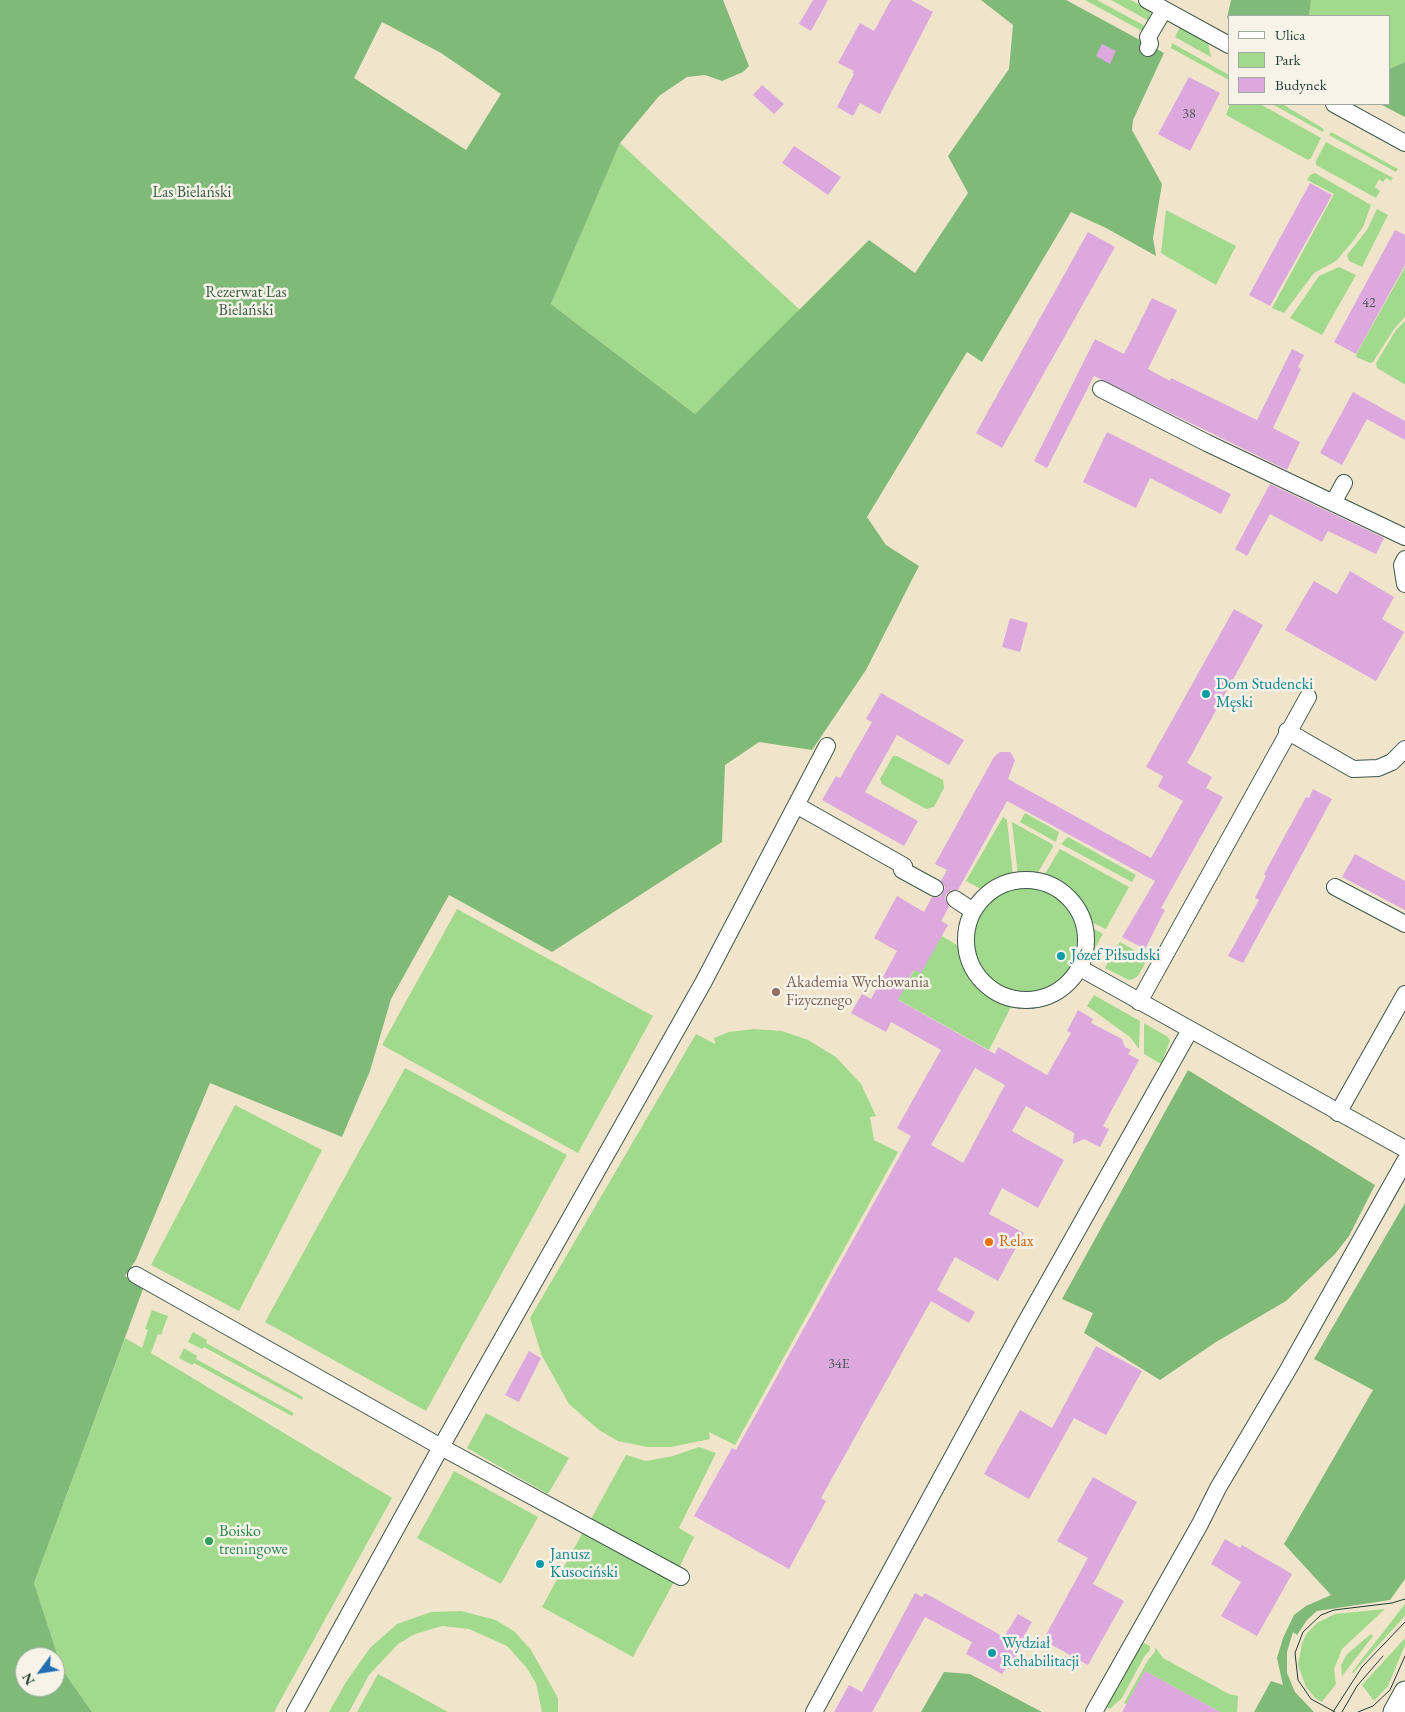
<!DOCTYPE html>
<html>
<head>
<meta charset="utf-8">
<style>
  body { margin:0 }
  #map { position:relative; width:1405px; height:1712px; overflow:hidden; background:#f0e5cb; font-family:"EB Garamond",serif }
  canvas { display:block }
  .legend { position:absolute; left:1228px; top:15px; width:162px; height:90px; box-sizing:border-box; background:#f7f3e8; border:1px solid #a1aaa0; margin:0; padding:6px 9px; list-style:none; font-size:15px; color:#1f3d34 }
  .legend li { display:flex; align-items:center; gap:10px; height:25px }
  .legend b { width:25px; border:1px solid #a1aaa0 }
  .north { position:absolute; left:15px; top:1647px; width:50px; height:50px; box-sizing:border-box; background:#f7f3e8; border:1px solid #a1aaa0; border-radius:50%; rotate:239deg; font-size:14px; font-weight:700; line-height:20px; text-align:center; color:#1f3d34 }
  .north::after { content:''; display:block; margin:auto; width:18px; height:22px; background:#1f6fb2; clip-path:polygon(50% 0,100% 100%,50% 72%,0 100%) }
</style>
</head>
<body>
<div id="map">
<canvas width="1405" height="1712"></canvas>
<ul class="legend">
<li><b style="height:6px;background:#fff"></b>Ulica</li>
<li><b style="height:14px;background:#a1da8c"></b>Park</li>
<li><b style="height:14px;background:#dca8de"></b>Budynek</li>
</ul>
<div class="north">N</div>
</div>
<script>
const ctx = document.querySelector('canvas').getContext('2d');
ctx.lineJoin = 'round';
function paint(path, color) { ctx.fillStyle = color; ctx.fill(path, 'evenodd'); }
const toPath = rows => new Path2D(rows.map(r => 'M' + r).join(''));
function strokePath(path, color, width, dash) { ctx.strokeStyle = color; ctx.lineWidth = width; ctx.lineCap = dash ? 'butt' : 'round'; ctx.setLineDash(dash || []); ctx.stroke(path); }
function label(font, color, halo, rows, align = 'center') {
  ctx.font = font + ' "EB Garamond",serif'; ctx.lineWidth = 5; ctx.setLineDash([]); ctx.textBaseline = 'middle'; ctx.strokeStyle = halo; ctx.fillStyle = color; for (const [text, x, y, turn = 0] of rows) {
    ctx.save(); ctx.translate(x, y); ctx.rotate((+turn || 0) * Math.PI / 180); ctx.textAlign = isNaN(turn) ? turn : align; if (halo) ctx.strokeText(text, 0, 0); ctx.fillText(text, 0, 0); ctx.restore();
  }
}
paint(toPath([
  [1085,0,1097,0,1145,26,1142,31],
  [1111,0,1131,0,1148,9,1151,11,1149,21],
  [1311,0,1405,0,1405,62,1389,69,1389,16,1309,16],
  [1180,27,1208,43,1211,57,1175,37],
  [1172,43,1229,75,1229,80,1171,48],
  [1230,104,1260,104,1321,138,1311,158,1308,160,1226,115],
  [1272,104,1282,104,1324,129,1323,132],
  [1331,132,1398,169,1396,172,1329,135],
  [1326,142,1393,178,1391,181,1386,178,1383,182,1379,179,1375,187,1380,191,1376,198,1316,165,1316,161],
  [620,143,800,310,695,414,551,304],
  [1315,173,1371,205,1363,227,1353,241,1336,261,1314,273,1284,313,1272,308,1334,194,1307,180,1310,175],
  [1377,209,1388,215,1362,267,1349,261,1347,255,1367,230],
  [1166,210,1236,246,1216,285,1161,253],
  [1339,267,1356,275,1322,335,1290,318,1319,276],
  [1405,267,1405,317,1394,329,1373,362,1370,363,1356,357,1357,353],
  [1405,321,1405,384,1404,384,1377,368,1376,363,1396,330],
  [893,756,897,756,943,780,944,788,934,807,926,809,882,784,880,779],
  [1025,813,1059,832,1056,842,1020,822],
  [1003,817,1007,820,1013,876,1003,878,983,890,966,881],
  [1012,822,1052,844,1053,847,1037,874,1018,876],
  [1068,837,1136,875,1132,882,1061,844],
  [1060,849,1129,887,1106,929,1089,921,1085,910,1070,891,1043,877],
  '971 940a53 53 0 1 1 106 0a53 53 0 1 1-106 0Z',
  [457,909,653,1016,578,1153,382,1045],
  [1091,927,1103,934,1091,955,1092,940],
  [942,936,960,947,969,975,979,988,991,998,1011,1007,989,1050,897,999,915,969],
  [1120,942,1148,958,1138,976,1133,979,1129,980,1105,968],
  [1094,995,1140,1021,1139,1049,1130,1037,1087,1006],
  [1144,1023,1168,1037,1170,1041,1161,1064,1144,1054],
  [754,1029,782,1031,808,1040,836,1057,861,1084,876,1116,870,1117,874,1140,898,1152,735,1445,709,1432,710,1439,671,1447,647,1447,618,1441,599,1430,569,1404,542,1356,530,1318,696,1034,715,1044,714,1038,729,1032],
  [405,1068,567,1155,426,1411,265,1322],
  [235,1105,322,1150,239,1311,151,1265],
  [152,1310,168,1316,161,1335,158,1334,151,1353,392,1498,274,1712,92,1712,62,1669,34,1583,125,1338,142,1348,148,1330,145,1329],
  [193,1332,207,1340,206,1343,303,1397,302,1400,204,1347,202,1349,188,1342],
  [184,1348,197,1356,196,1359,294,1413,292,1416,194,1363,192,1365,179,1358],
  [486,1413,569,1458,548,1494,467,1448],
  [699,1447,716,1453,679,1528,694,1537,679,1568,591,1519,626,1455,646,1461,673,1456],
  [454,1471,538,1517,501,1584,417,1538],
  [583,1532,674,1582,633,1657,542,1607],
  [1405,1604,1405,1616,1353,1673,1352,1672],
  [1385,1609,1342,1649,1334,1669,1336,1684,1322,1702,1315,1698,1306,1687,1298,1665,1302,1643,1307,1633,1317,1623,1335,1614],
  [461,1611,496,1620,515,1632,531,1650,558,1698,558,1712,542,1712,536,1683,526,1667,507,1646,469,1629,442,1626,415,1634,398,1644,369,1675,349,1712,329,1712,346,1682,370,1648,397,1624,431,1612],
  [1371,1634,1373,1636,1342,1676,1341,1665,1347,1654],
  [1405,1638,1405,1645,1388,1686,1374,1701,1362,1685],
  [1142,1642,1150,1646,1150,1650,1144,1657,1122,1698,1110,1709,1106,1706],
  [1155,1647,1163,1658,1229,1694,1238,1696,1237,1712,1220,1712,1145,1671,1127,1704,1124,1703,1148,1660,1155,1652],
  [378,1674,448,1712,357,1712]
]), '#a1da8c');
paint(toPath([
  [0,0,723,0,749,66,743,72,722,81,705,75,687,77,659,96,620,143,551,304,695,414,869,240,915,273,968,193,948,156,1009,69,1013,25,981,0,1066,0,1164,53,1133,120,1132,130,1162,184,1153,238,1156,256,1106,228,1071,212,982,362,967,352,867,517,886,545,919,566,866,670,812,750,759,742,725,765,722,842,552,952,449,895,391,999,370,1071,342,1137,210,1083,136,1260,125,1276,143,1289,34,1583,62,1669,92,1712,0,1712],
  [382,22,441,53,501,94,466,150,354,78],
  [25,1657,55,1657,55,1687,25,1687],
  [1231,0,1311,0,1309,16,1229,16,1229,19,1227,18],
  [1405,62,1405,117,1380,104,1389,104,1389,69],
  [1188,1070,1375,1185,1349,1236,1335,1254,1286,1301,1216,1342,1160,1380,1084,1333,1093,1313,1062,1299],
  [1405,1203,1405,1579,1390,1600,1317,1611,1307,1620,1297,1635,1293,1632,1287,1652,1287,1673,1295,1692,1314,1712,1254,1712,1271,1681,1283,1685,1277,1658,1283,1638,1294,1615,1306,1606,1331,1595,1284,1544,1373,1390,1314,1359],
  [944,1672,970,1674,1042,1712,921,1712]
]), '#80ba78');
paint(toPath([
  [813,0,828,0,811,31,799,24],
  [891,0,911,0,933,12,880,114,860,103,853,116,837,107,854,74,852,73,854,71,838,63,860,23,874,31],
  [1102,44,1116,51,1110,64,1096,56],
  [1189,77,1220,93,1190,151,1158,134],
  [762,85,784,104,774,114,753,95],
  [794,146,841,177,828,195,782,163],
  [1310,183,1332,195,1270,306,1249,295],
  [1395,230,1405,235,1405,265,1356,354,1334,342],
  [1088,232,1115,247,1002,448,976,433],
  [1152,298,1177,310,1148,369,1170,381,1171,378,1257,420,1292,349,1304,355,1298,367,1301,369,1273,428,1300,442,1287,470,1094,376,1047,468,1034,461,1095,339,1124,354],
  [1353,392,1405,421,1405,440,1367,419,1342,465,1320,453],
  [1107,432,1231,494,1221,514,1150,478,1136,508,1083,482],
  [1270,484,1384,538,1376,554,1328,531,1322,542,1270,514,1247,556,1235,549],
  [1350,571,1394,597,1382,619,1404,632,1376,681,1285,630,1314,581,1337,594],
  [1234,609,1263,625,1187,763,1212,777,1206,788,1223,797,1161,908,1165,910,1145,949,1122,937,1155,881,1007,801,958,890,951,890,946,894,945,899,949,907,941,921,948,925,921,973,914,970,898,1000,995,1054,998,1047,1047,1075,1071,1033,1067,1031,1078,1010,1093,1019,1091,1023,1122,1039,1125,1047,1131,1050,1128,1054,1139,1060,1103,1126,1109,1129,1100,1147,1084,1139,1073,1144,1074,1133,1026,1106,1012,1131,1064,1160,1038,1208,1002,1188,989,1214,1024,1233,998,1281,955,1257,937,1290,975,1312,969,1323,931,1301,821,1498,826,1501,789,1569,694,1516,732,1448,736,1450,911,1136,897,1128,941,1050,891,1022,886,1032,851,1013,862,994,871,999,897,951,874,938,897,896,924,912,932,897,940,897,943,893,945,887,941,881,947,870,935,864,994,757,1000,752,1010,752,1015,760,1008,779,1151,858,1183,801,1158,787,1163,776,1146,767],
  [975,1068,1005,1085,963,1163,931,1145],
  [1010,618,1028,623,1020,652,1002,647],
  [881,693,964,740,949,765,897,735,865,792,918,821,904,846,822,800,836,776,840,778,872,722,866,719],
  [1313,789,1332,799,1243,963,1228,956,1259,900,1255,898,1266,876,1264,874,1306,797,1309,798],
  [1355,854,1405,881,1405,910,1342,877],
  [1096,1346,1142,1371,1106,1435,1074,1418,1029,1499,984,1474,1020,1410,1052,1428],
  [529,1351,541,1358,519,1402,505,1395],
  [1093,1477,1137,1502,1093,1584,1124,1601,1088,1665,1043,1640,1088,1558,1057,1541],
  [1225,1539,1240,1548,1242,1545,1292,1574,1257,1636,1221,1616,1241,1582,1211,1564],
  [915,1593,922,1597,925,1593,1004,1637,1018,1614,1032,1622,1015,1652,1018,1654,1010,1669,1006,1668,1002,1674,966,1654,972,1642,925,1617,872,1712,834,1712,849,1685,862,1692],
  [1145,1671,1220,1712,1122,1712]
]), '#dca8de');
const minor = toPath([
  [1147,0,1229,45],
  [1148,48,1150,44,1148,37,1164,10],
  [1334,104,1405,143],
  [1101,389,1207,443,1405,537],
  [1333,503,1344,483],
  [1405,559,1402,565,1405,584],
  [1287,731,1353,769,1378,768,1392,762,1405,749],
  [796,805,904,866,902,870,935,888],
  '966 940a60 60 0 1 1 120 0a60 60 0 1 1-120 0Z',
  [1335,887,1405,924],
  [955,899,973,911],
  [1080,968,1405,1149],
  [1139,1002,1308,697],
  [1338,1113,1405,994],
  [136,1275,441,1447,681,1577],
  [295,1712,441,1447,703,983,827,746],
  [814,1712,1023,1327,1190,1030],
  [1094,1712,1200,1524,1218,1488,1289,1368,1405,1161]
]);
const major = toPath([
  [1394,1712,1405,1692]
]);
strokePath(minor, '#3e564b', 18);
strokePath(major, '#3e564b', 23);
strokePath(minor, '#fff', 16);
strokePath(major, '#fff', 21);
strokePath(toPath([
  [1333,1712,1362,1667,1405,1622],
  [1335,1712,1311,1699,1298,1680,1295,1653,1303,1632,1321,1615,1334,1610,1392,1603,1405,1599],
  [1342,1712,1357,1686,1383,1656],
  [1358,1712,1373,1706,1390,1690,1405,1656]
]), '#1f3d34', 1);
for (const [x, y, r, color] of [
  [1206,694,5,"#0f9aa8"],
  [1061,956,5,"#0f9aa8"],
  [776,992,5,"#8d6e63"],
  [989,1242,5,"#e8710a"],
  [209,1541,5,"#2e9e5b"],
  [540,1564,5,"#0f9aa8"],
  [992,1653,5,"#0f9aa8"]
]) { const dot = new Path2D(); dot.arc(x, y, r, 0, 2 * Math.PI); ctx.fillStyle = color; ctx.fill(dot); strokePath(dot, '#f7f3e8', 2); }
label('14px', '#4e585e', null, [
  ["38",1189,114],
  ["42",1369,303],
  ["34E",839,1364]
]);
label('16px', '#395c46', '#f7f3e8', [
  ["Las Bielański",192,193],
  ["Rezerwat Las",246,293],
  ["Bielański",246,311]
]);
label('16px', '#0d838f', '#f7f3e8', [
  ["Dom Studencki",1216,685],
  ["Męski",1216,703],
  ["Józef Piłsudski",1071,956],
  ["Janusz",550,1555],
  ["Kusociński",550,1573],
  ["Wydział",1002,1644],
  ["Rehabilitacji",1002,1662]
], 'left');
label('16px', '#785e54', '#f7f3e8', [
  ["Akademia Wychowania",786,983],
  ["Fizycznego",786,1001]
], 'left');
label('16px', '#c56008', '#f7f3e8', [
  ["Relax",999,1242]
], 'left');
label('16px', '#27864d', '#f7f3e8', [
  ["Boisko",219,1532],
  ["treningowe",219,1550]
], 'left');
</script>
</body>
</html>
